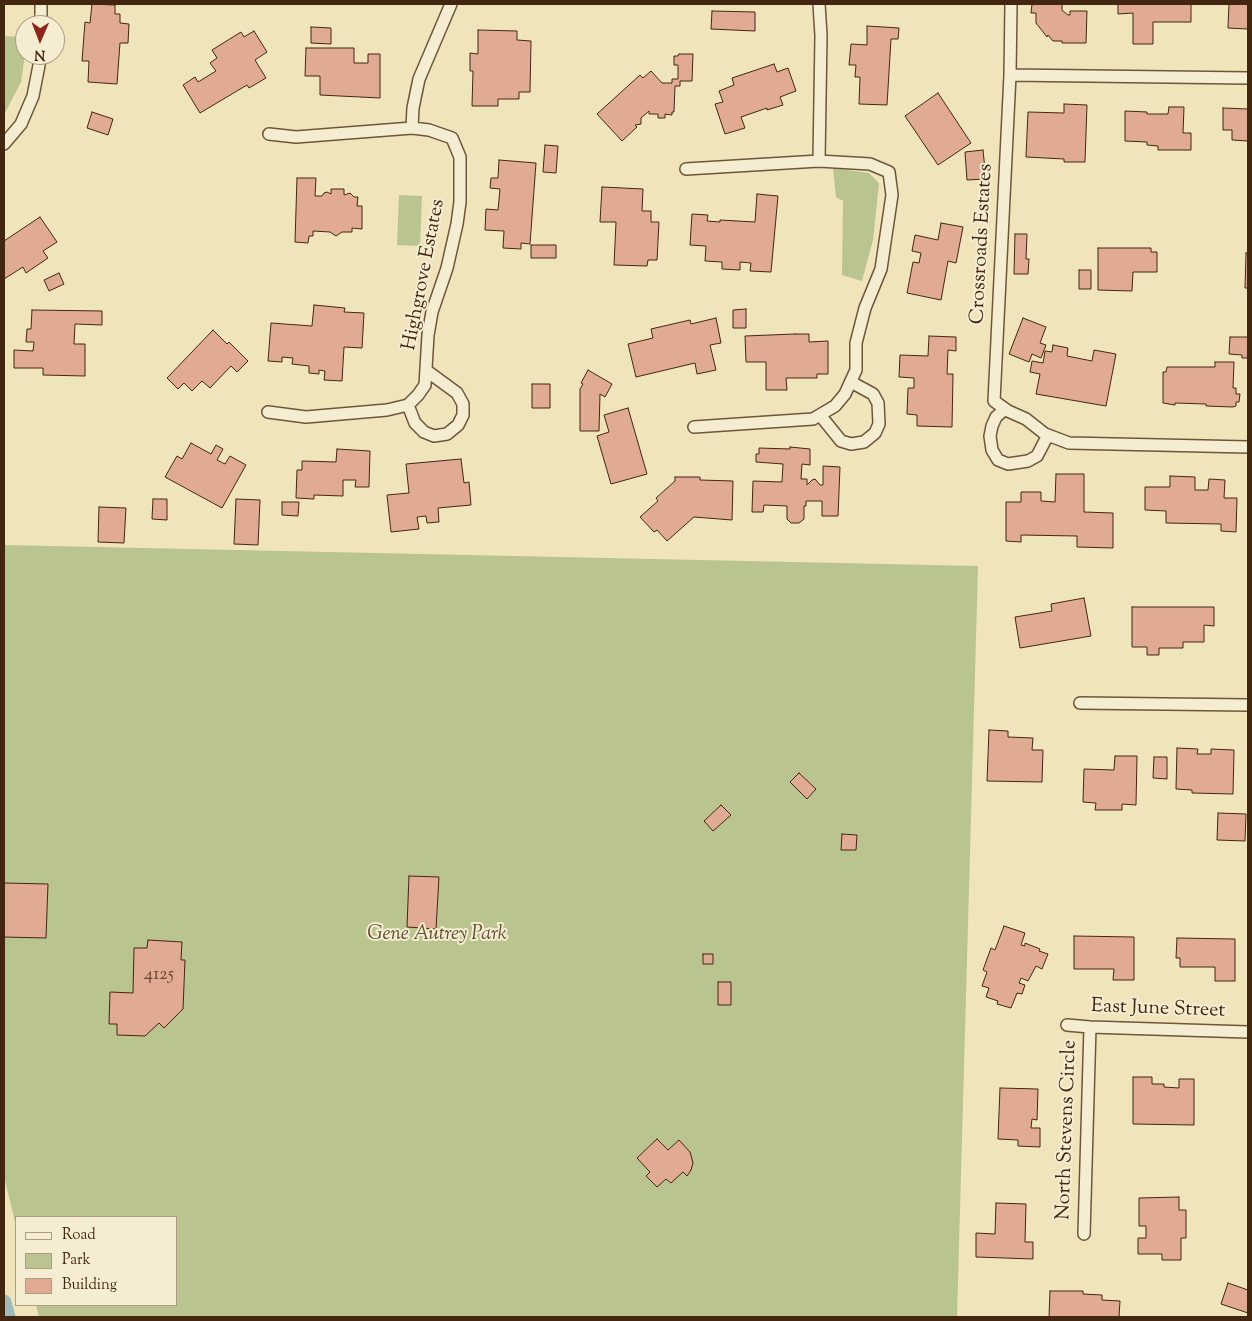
<!DOCTYPE html>
<html>
<head>
<meta charset="utf-8">
<style>
  body { margin:0 }
  #map { position:relative; width:1252px; height:1321px; overflow:hidden; background:#f0e4ba; font-family:"Sorts Mill Goudy",serif }
  canvas { display:block }
  .frame { position:absolute; inset:0; border:5px solid #432610; pointer-events:none }
  .legend { position:absolute; left:15px; top:1216px; width:162px; height:90px; box-sizing:border-box; background:#f5edd2; border:1px solid #ae9d84; margin:0; padding:6px 9px; list-style:none; font-size:15px; color:#432610 }
  .legend li { display:flex; align-items:center; gap:10px; height:25px }
  .legend b { width:25px; border:1px solid #ae9d84 }
  .north { position:absolute; left:15px; top:15px; width:50px; height:50px; box-sizing:border-box; background:#f5edd2; border:1px solid #ae9d84; border-radius:50%; rotate:181deg; font-size:14px; font-weight:700; line-height:20px; text-align:center; color:#432610 }
  .north::after { content:''; display:block; margin:auto; width:18px; height:22px; background:#8f2418; clip-path:polygon(50% 0,100% 100%,50% 72%,0 100%) }
</style>
</head>
<body>
<div id="map">
<canvas width="1252" height="1321"></canvas>
<div class="frame"></div>
<ul class="legend">
<li><b style="height:6px;background:#f5edd2"></b>Road</li>
<li><b style="height:14px;background:#bac48f"></b>Park</li>
<li><b style="height:14px;background:#e1ab93"></b>Building</li>
</ul>
<div class="north">N</div>
</div>
<script>
const ctx = document.querySelector('canvas').getContext('2d');
ctx.lineJoin = 'round';
function paint(path, color) { ctx.fillStyle = color; ctx.fill(path, 'evenodd'); }
const toPath = rows => new Path2D(rows.map(r => 'M' + r).join(''));
function strokePath(path, color, width, dash) { ctx.strokeStyle = color; ctx.lineWidth = width; ctx.lineCap = dash ? 'butt' : 'round'; ctx.setLineDash(dash || []); ctx.stroke(path); }
function label(font, color, halo, rows, align = 'center') {
  ctx.font = font + ' "Sorts Mill Goudy",serif'; ctx.lineWidth = 4; ctx.setLineDash([]); ctx.textBaseline = 'middle'; ctx.strokeStyle = halo; ctx.fillStyle = color; for (const [text, x, y, turn = 0] of rows) {
    ctx.save(); ctx.translate(x, y); ctx.rotate((+turn || 0) * Math.PI / 180); ctx.textAlign = isNaN(turn) ? turn : align; if (halo) ctx.strokeText(text, 0, 0); ctx.fillText(text, 0, 0); ctx.restore();
  }
}
paint(toPath([
  [4,36,22,37,21,51,25,51,25,55,21,82,4,115],
  [833,168,869,173,879,183,873,240,862,281,842,275,843,201,836,197],
  [399,195,422,196,420,246,397,245],
  [4,545,978,566,957,1317,39,1317,36,1305,176,1305,176,1217,16,1217,16,1226,4,1176]
]), '#bac48f');
strokePath(toPath([
  [4,1302,8,1317]
]), '#a1bbbc', 15);
const building = toPath([
  [92,4,115,5,115,14,120,14,120,23,129,24,128,43,120,43,117,84,88,82,89,61,82,61,85,22,90,23,92,4],
  [1032,4,1062,4,1062,10,1068,15,1070,15,1070,11,1087,11,1086,43,1062,43,1062,41,1053,41,1048,35,1047,37,1036,23,1036,13,1031,13,1032,4],
  [1118,4,1191,4,1191,22,1153,22,1153,44,1133,44,1133,13,1118,14,1118,4],
  [1229,4,1248,4,1248,29,1228,28,1229,4],
  [712,11,755,12,755,31,711,29,712,11],
  [867,26,899,28,898,39,891,39,887,105,859,104,860,77,855,77,856,65,849,65,851,44,867,45,867,26],
  [311,27,331,28,331,44,311,43,311,27],
  [478,30,517,31,517,40,531,41,530,92,519,92,519,99,498,99,498,106,472,106,473,71,470,71,470,53,478,54,478,30],
  [254,31,267,52,255,60,266,78,249,88,247,85,200,113,183,85,195,77,198,82,216,71,210,63,217,58,212,50,241,32,244,37,254,31],
  [306,48,354,48,354,63,368,63,368,54,380,54,380,98,320,95,320,76,305,76,306,48],
  [679,54,693,54,692,81,680,81,680,86,675,86,674,112,672,112,672,115,665,114,665,118,658,118,658,114,649,114,649,111,641,118,641,124,635,125,637,127,622,141,597,114,640,75,643,78,651,71,662,83,672,83,672,79,678,79,678,65,674,65,674,56,678,56,679,54],
  [774,64,777,72,788,68,796,91,780,97,783,105,767,110,767,108,741,117,745,128,725,134,715,104,723,102,719,91,734,85,732,78,774,64],
  [938,93,971,143,938,165,905,116,938,93],
  [1064,104,1087,105,1085,162,1064,162,1064,159,1026,157,1028,112,1064,113,1064,104],
  [1169,107,1184,107,1183,133,1191,133,1191,150,1158,150,1158,146,1147,145,1147,142,1125,141,1125,111,1147,112,1147,114,1168,114,1169,107],
  [1223,108,1248,109,1248,141,1232,140,1232,130,1223,130,1223,108],
  [92,112,113,119,108,135,87,128,92,112],
  [545,145,558,146,556,173,543,172,545,145],
  [983,150,986,179,967,180,965,152,983,150],
  [499,160,536,163,530,244,521,243,521,249,503,248,504,231,485,230,486,209,498,210,500,189,490,188,491,178,498,178,499,160],
  [297,178,316,178,315,196,322,196,324,193,327,192,331,194,331,189,344,189,344,195,350,193,354,197,358,197,357,206,362,206,362,229,352,228,352,232,342,232,336,236,330,232,313,231,313,236,309,236,308,243,295,242,297,178],
  [602,187,643,189,642,211,651,211,651,222,659,222,657,260,648,260,647,266,614,265,616,222,600,222,602,187],
  [757,194,778,196,771,272,750,271,751,263,740,262,740,270,722,269,722,262,705,261,706,246,690,245,692,214,708,215,707,221,720,222,720,220,755,222,757,194],
  [40,217,57,242,43,251,48,258,26,273,23,267,4,279,4,241,40,217],
  [941,223,963,227,956,263,948,261,941,300,907,293,913,262,919,263,921,253,912,251,915,235,938,240,941,223],
  [1015,234,1027,234,1026,259,1029,259,1028,274,1014,274,1015,234],
  [531,245,556,245,556,258,531,258,531,245],
  [1098,248,1151,248,1151,252,1157,252,1157,272,1133,272,1132,291,1098,290,1098,248],
  [1246,253,1248,253,1248,288,1245,288,1246,253],
  [1079,270,1091,270,1091,289,1079,289,1079,270],
  [59,273,64,284,49,291,44,280,59,273],
  [314,305,345,308,344,312,364,313,362,348,344,347,342,381,324,380,325,371,319,370,319,374,309,373,309,366,292,364,293,358,282,357,282,362,268,361,271,323,312,326,314,305],
  [746,309,746,328,733,328,733,310,746,309],
  [32,310,102,311,102,325,75,324,74,344,85,344,85,376,43,375,43,368,14,368,14,350,33,351,34,342,26,342,27,329,31,329,32,310],
  [716,318,721,343,710,345,716,370,697,374,695,363,636,377,628,344,653,338,651,329,690,320,691,324,716,318],
  [1023,318,1046,327,1040,343,1046,345,1041,358,1032,354,1029,362,1009,354,1023,318],
  [213,330,227,344,229,342,248,361,237,372,231,366,210,388,202,381,192,391,184,383,178,389,167,378,213,330],
  [795,334,809,334,809,342,828,341,828,374,817,374,817,378,786,378,787,390,766,390,766,362,746,362,745,336,795,334],
  [929,336,956,337,956,351,948,350,947,374,953,374,952,427,917,426,917,415,907,414,908,388,914,388,914,378,899,377,900,355,928,356,929,336],
  [1230,337,1248,337,1248,358,1242,358,1242,355,1229,354,1230,337],
  [1053,345,1068,348,1067,356,1092,361,1094,350,1116,354,1106,406,1036,394,1040,374,1030,372,1032,361,1043,363,1045,351,1052,352,1053,345],
  [1215,362,1234,362,1233,388,1236,388,1236,394,1240,394,1239,402,1236,402,1236,406,1233,407,1206,406,1206,404,1175,403,1175,405,1163,403,1163,372,1166,372,1167,367,1215,367,1215,362],
  [588,370,612,384,605,397,600,394,599,431,580,431,580,389,583,384,581,383,588,370],
  [532,384,550,384,550,408,532,408,532,384],
  [628,408,647,474,611,484,597,436,609,432,604,415,628,408],
  [191,443,211,454,216,445,223,449,217,460,225,464,230,456,246,465,222,508,165,477,177,456,182,459,191,443],
  [790,447,810,449,810,465,802,464,801,479,807,479,807,485,812,480,815,479,820,485,823,485,823,466,840,467,838,516,822,516,822,501,806,501,806,506,804,506,804,519,799,523,791,523,787,519,787,506,764,505,763,512,752,512,753,481,782,482,783,464,756,462,756,454,759,454,759,448,790,449,790,447],
  [337,449,370,451,369,487,355,487,356,480,343,480,343,496,314,495,314,499,296,498,297,470,302,470,302,461,336,462,337,449],
  [461,459,464,483,469,482,471,505,438,508,439,522,427,523,426,516,417,517,419,529,391,532,387,495,409,493,406,464,461,459],
  [1056,474,1084,474,1084,512,1113,513,1113,548,1077,547,1077,536,1021,535,1021,542,1006,541,1006,502,1021,502,1021,492,1041,492,1041,501,1055,502,1056,474],
  [1170,476,1195,477,1195,490,1208,490,1209,479,1225,480,1224,498,1237,498,1236,532,1221,531,1221,524,1166,523,1166,511,1145,510,1145,487,1170,487,1170,476],
  [675,477,700,477,700,480,733,481,732,520,694,517,667,541,657,530,654,532,640,517,658,501,656,498,675,481,675,477],
  [153,499,167,499,167,520,152,519,153,499],
  [236,499,260,500,258,545,234,544,236,499],
  [282,502,299,502,298,516,282,515,282,502],
  [99,507,126,508,124,543,98,542,99,507],
  [1084,598,1091,636,1020,648,1015,617,1052,611,1051,604,1084,598],
  [1132,607,1214,607,1214,626,1204,625,1204,642,1183,642,1183,648,1159,648,1159,655,1147,655,1147,647,1132,647,1132,607],
  [989,730,1008,731,1008,737,1033,738,1032,750,1043,750,1042,782,987,781,989,730],
  [1177,748,1198,749,1197,754,1211,754,1211,749,1234,750,1233,794,1192,793,1192,790,1176,789,1177,748],
  [1115,756,1137,756,1136,805,1122,804,1122,810,1095,810,1096,803,1083,802,1084,769,1114,770,1115,756],
  [1154,757,1167,757,1167,779,1153,778,1154,757],
  [799,773,816,789,807,799,790,782,799,773],
  [721,805,731,815,713,831,704,821,721,805],
  [1218,813,1246,814,1245,841,1217,840,1218,813],
  [842,834,857,835,856,850,841,850,842,834],
  [409,876,439,877,436,929,407,927,409,876],
  [4,883,48,884,46,938,4,937,4,883],
  [1004,926,1025,933,1021,945,1025,946,1025,943,1040,949,1039,951,1048,954,1042,969,1036,966,1028,981,1021,978,1019,983,1025,985,1022,994,1017,993,1011,1008,997,1004,998,1001,986,997,989,988,982,986,987,972,983,970,991,948,995,950,1004,926],
  [1074,936,1134,937,1134,980,1113,980,1114,969,1074,969,1074,936],
  [1177,938,1235,939,1235,981,1215,981,1215,967,1180,967,1180,958,1176,958,1177,938],
  [148,940,182,942,181,960,185,960,183,1009,164,1028,159,1023,145,1036,117,1035,117,1024,109,1024,110,992,133,993,134,948,147,948,148,940],
  [703,954,713,954,713,964,703,964,703,954],
  [718,982,731,982,731,1005,718,1005,718,982],
  [1133,1077,1152,1077,1152,1084,1164,1084,1164,1087,1179,1088,1179,1079,1194,1079,1194,1125,1133,1124,1133,1077],
  [1000,1088,1038,1089,1037,1120,1032,1119,1031,1128,1040,1128,1040,1147,1018,1146,1018,1140,998,1139,1000,1088],
  [657,1139,668,1150,679,1140,690,1152,693,1163,691,1170,687,1176,683,1172,671,1183,666,1179,657,1187,646,1176,650,1172,637,1158,657,1139],
  [1179,1197,1179,1210,1186,1210,1186,1238,1181,1238,1181,1260,1162,1260,1162,1254,1138,1254,1138,1238,1146,1238,1146,1226,1139,1226,1139,1198,1179,1197],
  [996,1203,1026,1204,1025,1242,1033,1242,1033,1259,976,1257,976,1233,995,1234,996,1203],
  [1228,1283,1248,1290,1248,1313,1221,1304,1228,1283],
  [1050,1291,1083,1291,1083,1294,1102,1295,1102,1300,1120,1301,1119,1317,1049,1317,1050,1291]
]);
paint(building, '#e1ab93');
strokePath(building, '#432610', 1);
const street = toPath([
  [1011,4,1010,75,994,401,1008,411,1026,419,1045,434,1069,443,1248,447],
  [41,25,41,4],
  [1010,75,1248,78],
  [412,128,413,108,419,79,451,4],
  [4,144,21,124,33,96,41,55],
  [819,161,821,35,819,4],
  [686,169,819,161,870,164,889,172,892,195,881,269,865,308,856,343,856,370,845,394,835,406,813,419,694,427],
  [408,405,415,423,424,432,434,436,447,434,458,425,463,415,463,404,457,393,427,371],
  [1005,409,996,417,992,426,990,436,992,450,998,460,1008,464,1028,461,1037,456,1048,435],
  [268,412,306,417,387,410,408,405,418,395,425,385,428,335,432,312,447,268,457,224,460,202,460,157,452,138,429,130,412,128,296,137,269,134],
  [820,415,841,441,851,444,864,442,875,433,879,424,878,403,873,394,851,382],
  [1080,703,1248,705],
  [1067,1025,1090,1027,1248,1032],
  [1084,1234,1090,1027]
]);
strokePath(street, '#6e563a', 14);
strokePath(street, '#f5edd2', 11);
label('18px', '#6a4731', null, [
  ["4125",159,976]
]);
label('20px', '#432610', '#f5edd2', [
  ["Crossroads Estates",983,244,-87],
  ["Highgrove Estates",425,275,-79],
  ["East June Street",1158,1010,2],
  ["North Stevens Circle",1068,1130,-88]
]);
label('italic 20px', '#614e30', '#f5edd2', [
  ["Gene Autrey Park",437,936]
]);
</script>
</body>
</html>
